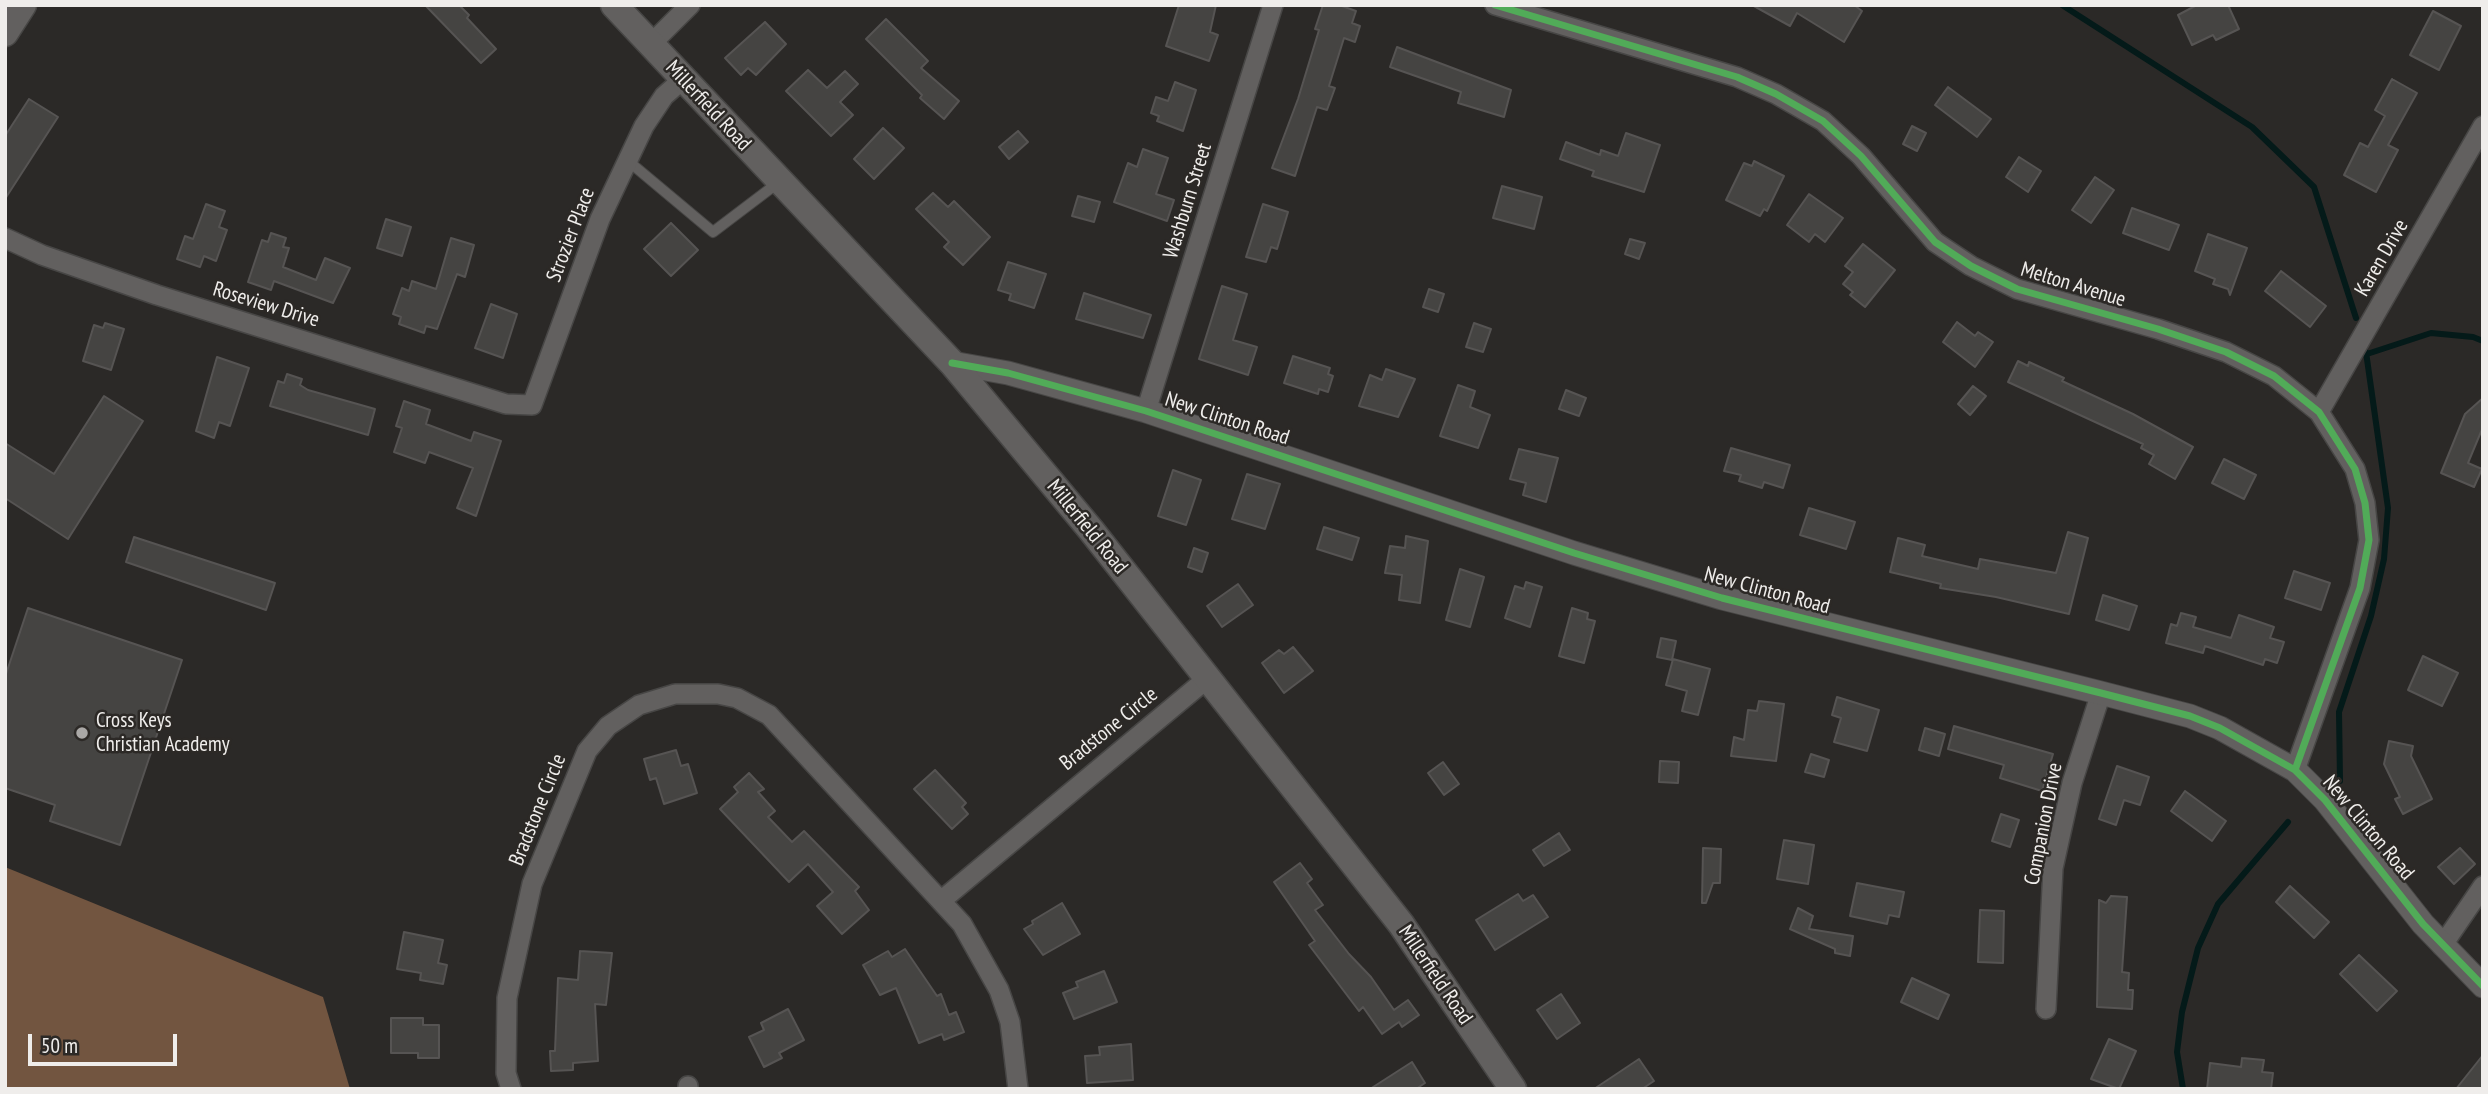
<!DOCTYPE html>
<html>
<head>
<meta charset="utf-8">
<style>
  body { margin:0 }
  #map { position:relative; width:2488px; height:1094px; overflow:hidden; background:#2b2927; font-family:"PT Sans Narrow",sans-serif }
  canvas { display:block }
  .frame { position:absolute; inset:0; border:7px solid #efedeb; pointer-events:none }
  .scale { position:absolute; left:28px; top:1034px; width:149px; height:32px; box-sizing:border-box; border:4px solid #efedeb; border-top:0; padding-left:9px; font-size:21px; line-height:24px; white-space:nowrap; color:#efedeb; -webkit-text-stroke:5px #2c2926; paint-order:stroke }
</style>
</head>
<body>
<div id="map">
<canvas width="2488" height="1094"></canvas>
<div class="frame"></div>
<div class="scale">50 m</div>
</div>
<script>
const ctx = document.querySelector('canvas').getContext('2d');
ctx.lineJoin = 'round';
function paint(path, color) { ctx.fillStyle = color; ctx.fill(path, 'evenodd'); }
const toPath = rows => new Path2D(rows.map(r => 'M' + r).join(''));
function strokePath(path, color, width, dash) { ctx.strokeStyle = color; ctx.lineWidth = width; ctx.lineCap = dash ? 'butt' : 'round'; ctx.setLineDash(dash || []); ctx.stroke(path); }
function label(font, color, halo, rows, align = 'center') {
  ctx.font = font + ' "PT Sans Narrow",sans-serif'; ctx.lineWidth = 5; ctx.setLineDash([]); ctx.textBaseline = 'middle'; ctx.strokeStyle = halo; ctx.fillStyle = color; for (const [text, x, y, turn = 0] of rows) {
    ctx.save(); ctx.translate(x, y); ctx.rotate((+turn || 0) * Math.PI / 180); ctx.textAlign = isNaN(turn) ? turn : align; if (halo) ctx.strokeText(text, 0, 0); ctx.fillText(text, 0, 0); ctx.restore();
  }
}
paint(toPath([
  [5,867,323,997,350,1089,5,1089]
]), '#725540');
strokePath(toPath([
  [2062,5,2252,127,2314,187,2356,318],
  [2367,354,2431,333,2473,337,2483,341],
  [2340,781,2339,712,2371,616,2384,559,2388,508,2366,352],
  [2183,1089,2177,1052,2182,1012,2198,948,2218,904,2288,822]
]), '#041a19', 6);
const building = toPath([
  [425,5,459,5,469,15,467,18,496,49,481,63,425,5],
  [1179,5,1216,5,1210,32,1218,35,1209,61,1166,46,1179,5],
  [1323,5,1339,5,1356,11,1352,23,1360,26,1355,42,1344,38,1329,86,1335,88,1327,110,1317,107,1295,176,1272,168,1298,99,1319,30,1315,29,1323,5],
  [1752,5,1854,5,1862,11,1844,42,1797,13,1790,26,1752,5],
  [2197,5,2228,5,2239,29,2216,40,2213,35,2192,45,2178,15,2197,5],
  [2433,11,2461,26,2439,70,2410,55,2433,11],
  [886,19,928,61,921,68,959,101,944,119,920,98,922,95,866,39,886,19],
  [765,22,786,44,756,75,748,68,741,75,725,58,765,22],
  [1397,47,1511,90,1504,117,1458,103,1461,92,1390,67,1397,47],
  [808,70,827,88,845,71,858,84,840,102,853,115,831,136,786,91,808,70],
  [2392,79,2417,93,2388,145,2398,150,2376,192,2344,175,2360,143,2368,147,2385,116,2375,110,2392,79],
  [1175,82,1196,90,1183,131,1157,121,1159,116,1151,113,1156,97,1168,101,1175,82],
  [1948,87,1991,119,1977,137,1935,105,1948,87],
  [29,99,58,117,5,199,5,136,29,99],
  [1912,126,1926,133,1917,151,1903,144,1912,126],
  [883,128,904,148,874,179,854,159,883,128],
  [1018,131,1028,142,1009,159,999,147,1018,131],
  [1626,133,1660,145,1644,192,1592,176,1594,171,1560,159,1566,142,1600,155,1601,150,1618,156,1626,133],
  [1143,149,1168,158,1156,194,1174,200,1167,221,1114,202,1128,163,1137,167,1143,149],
  [2019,157,2041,171,2028,192,2006,177,2019,157],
  [1754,161,1784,176,1767,211,1764,209,1760,216,1726,200,1744,163,1752,166,1754,161],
  [2095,177,2114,190,2091,223,2072,210,2095,177],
  [1502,186,1542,197,1534,229,1493,218,1502,186],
  [933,193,948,207,954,201,990,237,963,265,944,247,949,242,916,209,933,193],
  [1809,194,1843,218,1825,242,1815,234,1809,242,1787,225,1809,194],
  [1078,196,1100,202,1094,222,1072,216,1078,196],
  [206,204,225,211,219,227,227,230,216,261,204,256,200,267,177,259,185,236,193,239,206,204],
  [1263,204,1288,212,1277,249,1271,247,1266,262,1246,257,1263,204],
  [2132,208,2179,225,2169,250,2123,233,2132,208],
  [386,219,411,227,402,256,377,248,386,219],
  [671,223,698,250,671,276,644,249,671,223],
  [271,233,286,238,283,247,289,248,283,267,316,280,325,258,350,268,333,303,274,281,271,290,248,282,262,240,268,242,271,233],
  [2208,234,2247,248,2230,295,2228,289,2213,284,2215,279,2195,271,2208,234],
  [451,238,474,245,465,277,457,274,437,329,426,326,424,333,399,324,401,317,393,314,402,288,409,291,412,281,436,289,451,238],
  [1630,239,1645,243,1639,259,1625,254,1630,239],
  [1863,244,1895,270,1865,307,1850,295,1853,292,1843,284,1853,272,1845,266,1863,244],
  [1008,262,1046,274,1034,308,1009,300,1011,294,998,290,1008,262],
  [2281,271,2326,306,2310,327,2265,291,2281,271],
  [1222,286,1247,294,1233,340,1257,347,1248,375,1199,359,1222,286],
  [1429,289,1444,294,1438,312,1423,307,1429,289],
  [1084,293,1151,315,1143,338,1076,319,1084,293],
  [491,304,517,314,503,358,475,348,491,304],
  [1957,322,1975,336,1978,332,1993,342,1975,367,1943,342,1957,322],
  [105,323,124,329,111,370,83,361,94,325,103,328,105,323],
  [1474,323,1491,329,1483,352,1466,347,1474,323],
  [1293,356,1330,368,1328,374,1333,376,1328,392,1319,389,1318,394,1284,383,1293,356],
  [217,357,249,368,230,426,219,422,214,438,196,431,217,357],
  [2018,361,2028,366,2029,362,2064,378,2062,381,2133,414,2193,447,2175,479,2149,464,2154,455,2141,448,2143,444,2008,382,2018,361],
  [1386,369,1415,379,1398,417,1359,406,1370,375,1382,380,1386,369],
  [287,374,302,379,300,385,308,390,375,409,368,435,270,406,278,381,284,383,287,374],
  [1458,385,1475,391,1470,407,1490,415,1478,448,1440,436,1458,385],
  [1973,386,1986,396,1970,415,1958,404,1973,386],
  [1566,390,1586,398,1579,416,1559,409,1566,390],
  [104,396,143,421,68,539,5,498,5,443,54,474,104,396],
  [2483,398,2483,427,2468,463,2482,469,2474,487,2441,473,2465,414,2483,398],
  [404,401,430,410,426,424,471,441,474,432,501,441,476,516,457,508,473,468,429,452,425,463,394,452,402,428,396,426,404,401],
  [1731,448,1790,465,1783,488,1764,482,1762,488,1739,481,1741,475,1724,471,1731,448],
  [1519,449,1558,458,1546,502,1523,495,1526,483,1510,479,1519,449],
  [2224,459,2256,475,2244,499,2212,483,2224,459],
  [1173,470,1201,480,1186,525,1158,516,1173,470],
  [1247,474,1280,484,1265,529,1232,519,1247,474],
  [1809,508,1855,522,1846,549,1800,535,1809,508],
  [1324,527,1359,538,1352,560,1317,549,1324,527],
  [2068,532,2088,538,2069,614,1996,597,1940,588,1941,584,1890,572,1898,538,1925,545,1922,556,1978,569,1980,559,2056,573,2068,532],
  [1406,536,1428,541,1420,603,1399,600,1402,575,1385,573,1390,546,1405,548,1406,536],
  [134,537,275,583,266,610,126,562,134,537],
  [1194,548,1208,553,1202,572,1188,567,1194,548],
  [1460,569,1484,577,1470,627,1446,620,1460,569],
  [2294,571,2330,583,2321,610,2285,598,2294,571],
  [1526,582,1542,587,1530,627,1505,618,1515,586,1524,589,1526,582],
  [1238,584,1253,605,1222,627,1207,606,1238,584],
  [2103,595,2137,606,2129,630,2096,620,2103,595],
  [28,608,182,660,120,845,50,821,55,805,5,788,5,677,28,608],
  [1572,608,1588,613,1587,619,1595,621,1584,663,1559,656,1572,608],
  [2181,613,2196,617,2193,627,2231,638,2239,615,2274,627,2270,638,2284,642,2277,663,2265,659,2263,665,2205,646,2203,653,2166,643,2171,624,2177,626,2181,613],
  [1661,638,1676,641,1672,660,1657,657,1661,638],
  [1293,647,1313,671,1284,693,1262,663,1279,650,1284,654,1293,647],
  [2423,656,2458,673,2442,706,2408,690,2423,656],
  [1673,659,1710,669,1698,715,1682,711,1687,691,1666,685,1673,659],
  [1837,697,1879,710,1867,751,1834,742,1841,718,1832,715,1837,697],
  [1759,701,1784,704,1776,761,1731,756,1734,737,1744,740,1748,710,1757,711,1759,701],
  [1954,726,2053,754,2042,791,2000,778,2004,765,1948,749,1954,726],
  [1925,728,1945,734,1939,756,1919,750,1925,728],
  [2389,741,2413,746,2411,756,2432,799,2403,814,2395,799,2400,797,2384,764,2389,741],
  [676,750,681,766,688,764,697,793,664,804,656,778,650,780,644,759,676,750],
  [1811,754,1829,760,1824,777,1805,772,1811,754],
  [1660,761,1679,762,1678,783,1659,782,1660,761],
  [1443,762,1459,784,1444,795,1428,773,1443,762],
  [2117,766,2149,777,2140,805,2124,800,2116,825,2099,819,2117,766],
  [935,770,966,803,962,807,968,814,952,829,914,789,935,770],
  [749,773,764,789,758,792,775,811,768,817,792,842,804,831,859,887,855,891,869,910,842,934,817,906,833,892,808,864,789,882,720,809,738,792,734,787,749,773],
  [2185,791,2226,821,2212,841,2171,811,2185,791],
  [2001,814,2019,820,2010,847,1992,841,2001,814],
  [1559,833,1570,850,1544,866,1533,850,1559,833],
  [1784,840,1814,845,1808,884,1777,879,1784,840],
  [1703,848,1721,849,1720,883,1713,883,1706,903,1702,903,1703,848],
  [2460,848,2475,864,2454,884,2438,867,2460,848],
  [1300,863,1312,879,1307,883,1323,905,1315,910,1349,954,1371,977,1394,1010,1408,1000,1419,1015,1402,1027,1399,1022,1382,1034,1363,1007,1359,1011,1309,945,1315,941,1274,882,1300,863],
  [1857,883,1904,892,1899,917,1889,915,1887,924,1850,916,1857,883],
  [2290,886,2329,922,2314,938,2276,902,2290,886],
  [1518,894,1523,901,1533,895,1548,917,1495,950,1476,920,1518,894],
  [2111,896,2127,897,2122,972,2129,973,2128,990,2133,990,2132,1009,2097,1007,2099,900,2106,903,2111,896],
  [1062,903,1080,934,1043,955,1024,929,1033,924,1032,921,1062,903],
  [1798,908,1813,916,1809,929,1853,936,1850,956,1835,953,1835,949,1790,929,1798,908],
  [1980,910,2004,911,2003,963,1978,962,1980,910],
  [404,932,443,940,438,963,447,965,443,984,420,980,421,973,397,969,404,932],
  [905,949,937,996,941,994,949,1015,956,1012,964,1032,944,1040,942,1034,919,1043,896,988,880,995,863,965,888,951,892,957,905,949],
  [580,951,612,953,606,1005,595,1004,598,1061,573,1063,573,1070,551,1071,550,1051,555,1051,558,978,578,980,580,951],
  [2359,955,2397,991,2377,1011,2340,974,2359,955],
  [1104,971,1117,1002,1074,1019,1063,993,1078,987,1076,982,1104,971],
  [1912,978,1949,995,1938,1019,1901,1002,1912,978],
  [1561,994,1580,1023,1557,1039,1537,1010,1561,994],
  [788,1009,804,1040,779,1053,782,1058,764,1067,749,1037,764,1030,761,1023,788,1009],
  [391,1018,423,1018,423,1025,439,1025,439,1058,418,1058,418,1053,391,1053,391,1018],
  [2109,1039,2136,1051,2119,1089,2091,1079,2109,1039],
  [1131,1044,1133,1080,1087,1083,1085,1056,1100,1055,1099,1047,1131,1044],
  [2483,1055,2483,1089,2456,1089,2483,1055],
  [2242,1058,2264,1060,2262,1072,2273,1073,2271,1089,2207,1089,2210,1063,2241,1067,2242,1058],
  [1639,1059,1654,1081,1642,1089,1594,1089,1639,1059],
  [1412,1062,1425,1083,1416,1089,1370,1089,1412,1062]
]);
paint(building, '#454442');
strokePath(building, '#565453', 2);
const service = toPath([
  [627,160,713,232,779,182]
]);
const minor = toPath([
  [1495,5,1737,77,1776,94,1823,121,1861,156,1935,242,1971,266,2017,289,2158,329,2226,352,2274,376,2319,412,2355,469,2365,503,2369,540,2360,588,2295,770],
  [651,44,690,5],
  [5,238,42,255,157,295,506,404,532,405,600,219,644,126,664,96,682,80],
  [1146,411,1273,5],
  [2319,412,2483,126],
  [942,900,1209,677],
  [2442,946,2483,886],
  [2046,1009,2053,868,2072,783,2101,693],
  [688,1086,688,1089],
  [511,1089,506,1073,507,998,532,884,587,751,608,726,639,705,675,694,718,694,737,698,769,715,962,924,999,990,1010,1022,1018,1089]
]);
const tertiary = toPath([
  [952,363,1008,373,1146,411,1574,553,1722,598,2101,693,2190,716,2220,728,2295,770,2325,800,2423,924,2483,986]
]);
const secondary = toPath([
  [614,5,952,363,1091,530,1401,924,1513,1089],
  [5,33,23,5]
]);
strokePath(service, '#474645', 12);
strokePath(minor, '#474645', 22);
strokePath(tertiary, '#474645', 25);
strokePath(secondary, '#474645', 29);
strokePath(service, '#62605f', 10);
strokePath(minor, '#62605f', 19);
strokePath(tertiary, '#62605f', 23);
strokePath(secondary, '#62605f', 26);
strokePath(toPath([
  [1495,5,1737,77,1776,94,1823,121,1861,156,1935,242,1971,266,2017,289,2158,329,2226,352,2274,376,2319,412,2355,469,2365,503,2369,540,2360,588,2295,770],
  [952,363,1008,373,1146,411,1574,553,1722,598,2101,693,2190,716,2220,728,2295,770,2325,800,2423,924,2483,986]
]), '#51ab58', 7);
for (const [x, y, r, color] of [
  [82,733,7,"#aaa8a6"]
]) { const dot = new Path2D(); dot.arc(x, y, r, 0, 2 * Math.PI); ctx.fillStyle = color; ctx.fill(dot); strokePath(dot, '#2c2926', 2.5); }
label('21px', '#efedeb', '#2c2926', [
  ["Millerfield Road",708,106,47],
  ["Washburn Street",1188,201,-73],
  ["Strozier Place",571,235,-69],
  ["Karen Drive",2382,258,-60],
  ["Melton Avenue",2073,285,17],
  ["Roseview Drive",266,305,17],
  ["New Clinton Road",1227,419,18],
  ["Millerfield Road",1087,527,51],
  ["New Clinton Road",1767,591,15],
  ["Bradstone Circle",1109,729,-39],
  ["Bradstone Circle",538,810,-68],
  ["Companion Drive",2044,824,-79],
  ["New Clinton Road",2368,828,50],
  ["Millerfield Road",1435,975,56]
]);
label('21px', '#efedeb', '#2c2926', [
  ["Cross Keys",96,721],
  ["Christian Academy",96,745]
], 'left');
</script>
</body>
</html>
